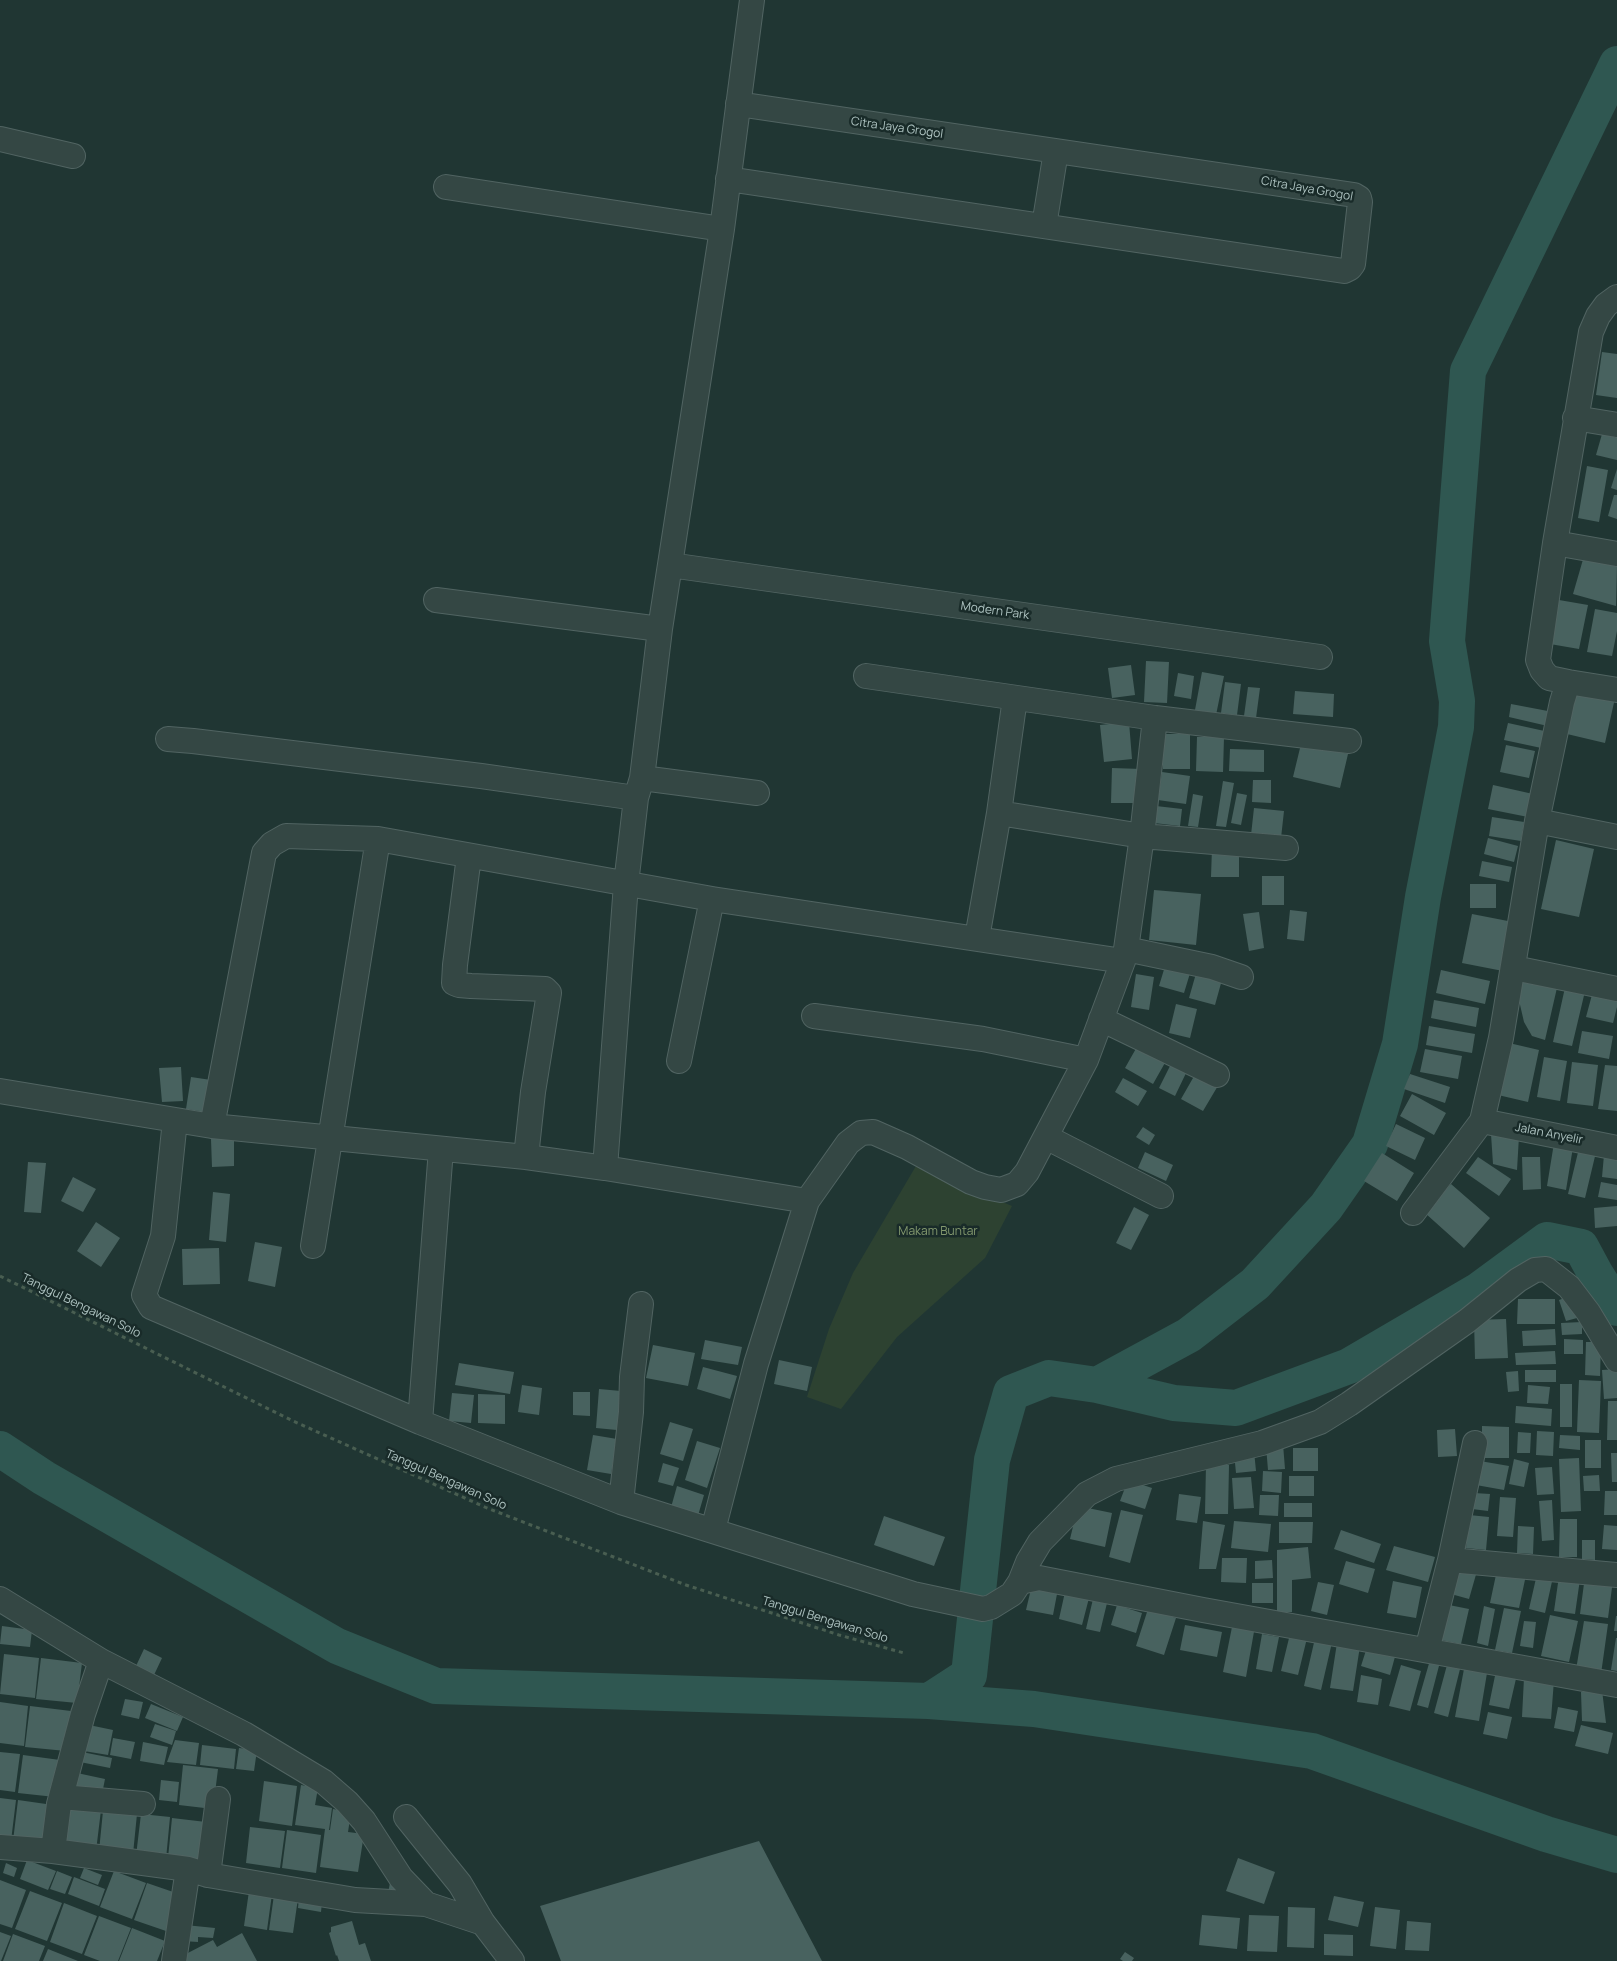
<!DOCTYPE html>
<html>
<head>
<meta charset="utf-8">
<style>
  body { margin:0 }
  canvas { display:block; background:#203633 }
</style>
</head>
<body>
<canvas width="1617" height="1961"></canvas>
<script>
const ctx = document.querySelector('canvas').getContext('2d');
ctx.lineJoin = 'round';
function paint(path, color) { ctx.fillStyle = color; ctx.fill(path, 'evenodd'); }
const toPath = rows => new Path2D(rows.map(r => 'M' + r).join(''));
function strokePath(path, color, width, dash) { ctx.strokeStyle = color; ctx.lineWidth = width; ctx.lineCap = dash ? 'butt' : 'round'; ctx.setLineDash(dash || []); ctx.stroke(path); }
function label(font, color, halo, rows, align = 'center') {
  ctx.font = font + ' Manrope,sans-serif'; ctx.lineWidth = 5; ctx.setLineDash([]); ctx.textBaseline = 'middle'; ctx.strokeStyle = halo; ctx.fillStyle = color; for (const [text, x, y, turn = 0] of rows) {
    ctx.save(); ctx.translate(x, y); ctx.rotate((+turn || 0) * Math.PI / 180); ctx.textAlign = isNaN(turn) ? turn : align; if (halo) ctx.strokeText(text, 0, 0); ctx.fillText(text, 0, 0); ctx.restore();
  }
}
paint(toPath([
  [916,1166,1012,1206,985,1258,897,1337,841,1409,807,1397,829,1329,853,1273]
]), '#2d4231');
strokePath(toPath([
  [1097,1385,1189,1335,1255,1284,1326,1207,1370,1144,1400,1044,1423,897,1456,727,1457,701,1447,641,1468,371,1617,64],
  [0,1449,44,1478,337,1646,436,1686,929,1701,1034,1709,1312,1751,1546,1834,1617,1855],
  [929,1701,969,1675,992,1460,1011,1393,1049,1378,1097,1385,1174,1403,1236,1408,1349,1366,1479,1290,1547,1240,1581,1247,1595,1273,1617,1308]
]), '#2f5751', 36);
paint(toPath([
  [1602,352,1617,354,1617,398,1596,395],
  [1602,434,1617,438,1617,460,1596,455],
  [1587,466,1608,470,1599,522,1578,518],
  [1617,469,1617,490,1611,488],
  [1614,495,1617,495,1617,519,1608,516],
  [1584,556,1617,565,1616,606,1573,594],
  [1559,600,1588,605,1579,649,1550,644],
  [1595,609,1617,613,1617,631,1612,656,1587,652],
  [1146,661,1169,662,1167,703,1144,702],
  [1131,665,1135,695,1112,698,1108,668],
  [1202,672,1224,676,1216,715,1195,710],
  [1178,673,1194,676,1191,699,1174,696],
  [1225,682,1241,684,1237,715,1221,713],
  [1248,687,1260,688,1256,718,1244,716],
  [1577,690,1615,698,1605,743,1567,734],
  [1295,691,1334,694,1333,717,1293,714],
  [1511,704,1553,712,1552,727,1509,717],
  [1129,722,1132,759,1104,762,1100,725],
  [1508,723,1549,732,1546,749,1504,740],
  [1163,734,1190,734,1190,769,1163,769],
  [1197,737,1224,737,1223,772,1196,771],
  [1301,744,1348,754,1340,788,1293,777],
  [1506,745,1535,751,1529,778,1500,772],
  [1230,749,1264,750,1264,772,1229,771],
  [1112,768,1141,769,1140,803,1111,803],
  [1162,772,1190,776,1186,804,1158,800],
  [1253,780,1271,780,1271,803,1252,802],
  [1223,781,1234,783,1226,827,1216,826],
  [1493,785,1533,794,1528,817,1488,809],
  [1237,793,1247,795,1241,825,1231,823],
  [1193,794,1203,796,1198,827,1188,826],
  [1156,806,1182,809,1180,826,1154,823],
  [1254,808,1284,811,1281,838,1251,835],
  [1492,817,1524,822,1521,841,1489,836],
  [1488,838,1518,846,1514,862,1484,854],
  [1556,840,1594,849,1579,917,1541,909],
  [1212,848,1239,848,1239,877,1211,877],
  [1482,861,1512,867,1509,882,1479,876],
  [1262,876,1284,876,1284,905,1262,905],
  [1470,884,1496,884,1496,908,1470,908],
  [1154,890,1201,894,1196,945,1149,940],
  [1290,910,1307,912,1304,941,1287,939],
  [1259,912,1264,948,1249,951,1243,914],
  [1472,914,1513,922,1503,971,1462,963],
  [1166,963,1191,970,1184,993,1159,986],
  [1197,970,1223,976,1215,1005,1189,998],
  [1441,970,1490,981,1485,1004,1436,993],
  [1525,971,1559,979,1545,1040,1532,1036,1524,1022,1518,996],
  [1136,974,1154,977,1149,1010,1131,1007],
  [1566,983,1586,987,1572,1046,1553,1042],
  [1593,991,1617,996,1617,1007,1613,1023,1586,1017],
  [1434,1000,1479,1008,1476,1027,1431,1018],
  [1176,1004,1197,1009,1190,1038,1169,1033],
  [1429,1026,1475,1034,1472,1053,1426,1045],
  [1582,1031,1613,1036,1609,1059,1578,1053],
  [1509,1043,1539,1050,1528,1102,1498,1095],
  [1138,1045,1166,1061,1153,1084,1125,1068],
  [1425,1049,1462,1056,1458,1079,1420,1072],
  [1544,1057,1567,1061,1560,1101,1537,1097],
  [1572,1062,1598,1065,1593,1106,1567,1103],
  [1171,1064,1187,1071,1175,1096,1159,1088],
  [1605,1065,1617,1066,1617,1111,1598,1109],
  [181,1067,183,1101,162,1102,159,1068],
  [1197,1071,1219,1084,1203,1111,1181,1099],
  [1410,1074,1450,1087,1445,1103,1404,1089],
  [191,1077,211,1080,206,1112,186,1109],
  [1123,1078,1147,1091,1138,1106,1115,1092],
  [1412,1094,1446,1113,1434,1135,1400,1116],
  [1396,1124,1425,1138,1415,1160,1386,1146],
  [1143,1127,1155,1135,1149,1145,1136,1137],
  [1491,1134,1519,1136,1517,1170,1493,1164],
  [234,1138,234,1166,212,1167,211,1139],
  [1554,1143,1573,1147,1566,1190,1547,1186],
  [1580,1144,1597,1148,1585,1198,1568,1194],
  [1145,1152,1173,1165,1166,1181,1138,1168],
  [1382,1153,1414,1173,1397,1201,1364,1181],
  [1604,1155,1617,1157,1617,1179,1602,1177],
  [1478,1157,1511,1179,1499,1196,1466,1173],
  [1522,1157,1540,1157,1541,1189,1523,1190],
  [28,1162,46,1163,41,1213,24,1212],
  [73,1177,96,1189,83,1212,61,1201],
  [1601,1182,1617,1185,1617,1200,1598,1197],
  [1451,1184,1490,1218,1464,1248,1425,1213],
  [213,1192,230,1194,226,1242,209,1240],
  [1617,1206,1617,1226,1595,1228,1594,1208],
  [1134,1207,1149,1215,1131,1250,1116,1243],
  [96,1222,120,1238,101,1267,77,1251],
  [255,1242,282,1247,275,1287,248,1281],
  [219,1248,220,1284,183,1285,182,1249],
  [1570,1296,1577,1318,1566,1321,1559,1300],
  [1518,1299,1555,1299,1555,1324,1517,1324],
  [1506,1319,1508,1358,1475,1359,1474,1320],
  [1582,1322,1582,1334,1562,1335,1561,1323],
  [1555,1329,1556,1345,1523,1346,1522,1331],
  [1564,1339,1583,1340,1583,1354,1564,1354],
  [705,1340,742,1347,738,1365,701,1359],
  [1586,1342,1601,1342,1600,1376,1585,1375],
  [653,1345,695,1353,688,1386,646,1378],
  [1555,1351,1556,1364,1516,1365,1515,1353],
  [779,1360,812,1367,807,1391,774,1384],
  [459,1363,514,1372,510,1394,455,1385],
  [703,1367,737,1376,730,1399,697,1389],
  [1617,1369,1617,1398,1604,1399,1602,1370],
  [1525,1370,1556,1370,1556,1382,1525,1382],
  [1518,1371,1519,1391,1508,1392,1506,1372],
  [1579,1380,1601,1381,1599,1433,1577,1432],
  [1560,1384,1572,1384,1572,1427,1560,1427],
  [522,1385,542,1388,539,1415,518,1412],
  [1528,1385,1550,1387,1548,1404,1527,1403],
  [599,1389,621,1391,617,1430,596,1428],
  [573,1392,590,1392,590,1416,573,1415],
  [452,1393,474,1395,471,1423,449,1421],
  [478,1394,505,1395,505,1424,478,1423],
  [1608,1401,1617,1401,1617,1440,1607,1440],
  [1516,1406,1552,1409,1551,1426,1515,1423],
  [670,1422,693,1429,683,1461,660,1454],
  [1482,1426,1509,1427,1509,1458,1482,1458],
  [1455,1429,1457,1456,1438,1457,1437,1430],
  [1537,1431,1554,1432,1553,1456,1536,1455],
  [1518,1432,1531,1433,1530,1453,1517,1453],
  [593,1435,617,1439,611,1474,587,1470],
  [1560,1435,1580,1436,1580,1450,1559,1448],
  [1585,1440,1601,1440,1601,1468,1585,1468],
  [697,1441,720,1448,707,1488,685,1480],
  [1283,1444,1285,1469,1268,1470,1266,1446],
  [1293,1448,1318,1448,1318,1471,1293,1471],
  [1254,1451,1256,1471,1236,1473,1234,1453],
  [1611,1453,1617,1453,1617,1482,1612,1482],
  [1579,1458,1581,1511,1561,1512,1559,1459],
  [1514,1459,1529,1463,1524,1487,1509,1484],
  [1480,1461,1509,1466,1504,1490,1476,1485],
  [663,1463,679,1468,673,1486,658,1482],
  [1206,1465,1229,1465,1228,1514,1205,1514],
  [1552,1467,1554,1494,1537,1495,1535,1468],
  [1263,1471,1282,1472,1281,1493,1262,1491],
  [1599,1475,1600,1491,1584,1491,1583,1476],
  [1289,1476,1314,1476,1314,1496,1289,1496],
  [1251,1477,1254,1508,1234,1509,1232,1478],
  [1128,1480,1152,1488,1145,1509,1120,1501],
  [677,1486,704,1495,697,1519,670,1511],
  [1605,1491,1617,1491,1617,1515,1604,1515],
  [1474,1493,1490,1494,1488,1511,1472,1509],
  [1179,1494,1201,1497,1197,1523,1176,1520],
  [1260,1495,1279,1495,1278,1516,1259,1515],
  [1500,1497,1516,1498,1513,1537,1497,1536],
  [1552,1500,1554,1540,1542,1541,1539,1501],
  [1284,1503,1312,1503,1312,1517,1284,1517],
  [1078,1506,1112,1513,1105,1547,1070,1539],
  [1121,1510,1143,1515,1130,1563,1109,1557],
  [1469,1515,1489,1517,1486,1550,1466,1548],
  [884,1516,945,1537,934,1566,874,1545],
  [1560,1519,1577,1519,1577,1557,1559,1557],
  [1203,1521,1225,1525,1216,1569,1199,1569],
  [1234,1521,1271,1524,1268,1552,1231,1548],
  [1279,1522,1313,1522,1312,1543,1279,1543],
  [1604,1525,1617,1526,1617,1550,1602,1549],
  [1518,1526,1534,1527,1533,1554,1517,1553],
  [1341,1530,1381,1544,1374,1563,1334,1549],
  [1582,1540,1595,1540,1595,1560,1582,1559],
  [1394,1546,1435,1557,1428,1582,1386,1570],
  [1308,1547,1311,1578,1292,1580,1292,1612,1277,1612,1277,1550],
  [1222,1558,1247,1558,1246,1583,1221,1582],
  [1272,1560,1273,1578,1255,1579,1255,1561],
  [1346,1561,1375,1569,1368,1593,1339,1584],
  [1459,1566,1477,1571,1469,1599,1451,1594],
  [1497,1570,1526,1575,1519,1608,1490,1603],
  [1537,1574,1553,1577,1545,1613,1529,1609],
  [1559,1576,1580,1579,1575,1614,1554,1611],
  [1585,1576,1613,1580,1608,1618,1580,1614],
  [1393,1581,1422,1587,1416,1618,1387,1613],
  [1318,1582,1334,1585,1327,1615,1311,1611],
  [1252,1583,1273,1583,1273,1603,1252,1603],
  [1031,1589,1057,1594,1053,1615,1026,1610],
  [1065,1592,1089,1598,1082,1625,1059,1619],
  [1093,1599,1107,1603,1100,1632,1086,1629],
  [1117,1605,1142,1613,1136,1633,1111,1625],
  [1449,1605,1469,1609,1461,1644,1441,1640],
  [1484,1606,1495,1609,1488,1646,1477,1643],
  [1504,1608,1521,1611,1512,1653,1495,1650],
  [1148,1609,1176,1618,1164,1655,1136,1646],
  [1550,1615,1578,1621,1569,1662,1541,1656],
  [1616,1616,1617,1616,1617,1631,1614,1631],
  [1524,1621,1536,1622,1533,1648,1520,1646],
  [1584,1621,1608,1624,1601,1674,1576,1670],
  [1233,1622,1255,1626,1246,1677,1223,1672],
  [1185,1625,1222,1632,1217,1657,1180,1650],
  [2,1626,32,1630,30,1647,0,1644],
  [1291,1630,1308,1634,1298,1675,1281,1671],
  [1262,1634,1279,1637,1272,1672,1256,1669],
  [1316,1634,1333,1638,1321,1690,1304,1686],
  [1616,1638,1617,1638,1617,1671,1611,1670],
  [1337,1643,1360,1646,1353,1691,1330,1688],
  [1368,1644,1396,1653,1390,1675,1361,1666],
  [144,1649,162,1658,154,1675,136,1666],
  [4,1654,39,1658,35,1698,0,1694],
  [41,1658,82,1663,77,1703,36,1699],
  [1430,1660,1440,1662,1428,1708,1417,1705],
  [1401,1665,1421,1671,1410,1711,1389,1706],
  [1447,1665,1460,1669,1448,1717,1434,1713],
  [1497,1666,1518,1670,1509,1709,1489,1705],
  [1464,1669,1487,1673,1479,1721,1455,1717],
  [1361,1675,1382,1679,1378,1705,1357,1702],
  [1524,1678,1554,1680,1551,1719,1522,1717],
  [1602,1690,1606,1723,1582,1721,1581,1692],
  [125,1699,143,1702,139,1719,121,1715],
  [0,1702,28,1706,24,1746,0,1743],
  [151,1704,183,1717,177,1731,145,1718],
  [30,1706,71,1711,66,1751,25,1747],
  [1558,1707,1578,1711,1574,1732,1554,1728],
  [1488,1712,1512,1717,1507,1739,1483,1734],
  [155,1724,176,1731,172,1745,150,1737],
  [89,1725,113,1730,108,1755,84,1751],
  [1581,1725,1613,1733,1608,1754,1575,1746],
  [113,1738,135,1742,131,1759,110,1755],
  [175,1740,199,1743,196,1765,167,1762],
  [143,1742,168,1747,164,1765,140,1761],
  [202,1745,236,1749,234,1769,200,1765],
  [239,1748,257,1750,254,1771,236,1769],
  [0,1752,20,1754,15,1792,0,1790],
  [82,1752,112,1758,110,1768,80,1762],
  [23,1755,60,1760,55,1797,18,1793],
  [183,1765,218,1769,213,1809,179,1805],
  [77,1773,105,1779,101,1799,72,1793],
  [161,1780,179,1782,177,1802,159,1800],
  [264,1781,297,1786,292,1826,259,1821],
  [301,1785,318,1788,315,1805,332,1808,329,1830,330,1830,333,1809,351,1812,348,1832,364,1834,358,1872,320,1867,325,1829,295,1825],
  [0,1798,16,1800,11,1841,0,1840],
  [18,1800,53,1805,48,1845,13,1841],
  [68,1807,101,1810,96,1851,63,1847],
  [103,1811,137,1814,133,1854,99,1851],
  [141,1814,170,1817,166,1859,136,1856],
  [172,1818,206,1822,202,1862,168,1858],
  [250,1827,285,1831,280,1868,246,1863],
  [287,1830,321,1835,316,1873,282,1868],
  [759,1841,822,1961,561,1961,540,1906],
  [1238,1858,1275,1872,1264,1904,1226,1891],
  [27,1860,56,1871,48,1890,20,1879],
  [6,1863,17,1868,14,1877,3,1873],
  [84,1868,102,1875,98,1885,80,1878],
  [57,1871,72,1877,65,1894,50,1889],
  [114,1871,146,1883,132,1919,100,1907],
  [74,1877,105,1889,99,1906,68,1894],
  [0,1880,26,1890,12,1928,0,1924],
  [147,1883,179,1894,166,1931,134,1920],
  [390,1883,402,1885,400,1894,388,1893],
  [30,1891,62,1903,47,1941,15,1929],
  [249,1891,272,1894,267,1930,244,1926],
  [274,1895,298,1898,293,1933,269,1930],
  [1334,1896,1364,1902,1358,1927,1328,1920],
  [299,1898,322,1902,321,1912,298,1908],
  [64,1903,97,1916,82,1954,50,1942],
  [1288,1907,1315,1908,1314,1948,1287,1947],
  [1375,1907,1400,1910,1396,1949,1370,1946],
  [1202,1915,1240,1918,1237,1949,1199,1945],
  [1249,1915,1279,1916,1277,1952,1247,1951],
  [99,1916,131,1928,118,1961,100,1961,84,1955],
  [352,1921,359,1945,365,1943,371,1961,339,1961,337,1955,336,1956,329,1933,331,1932,331,1927],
  [1407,1921,1431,1923,1429,1951,1405,1950],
  [185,1925,215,1928,213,1938,198,1937,198,1942,183,1941],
  [132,1928,165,1941,157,1961,119,1961],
  [0,1932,11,1936,1,1961,0,1961],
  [242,1933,257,1961,187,1961,184,1955,213,1940,217,1947],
  [13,1934,45,1946,39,1961,3,1961],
  [1324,1934,1353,1935,1353,1956,1324,1955],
  [48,1949,78,1961,43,1961],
  [1125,1952,1134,1958,1132,1961,1123,1961,1120,1959]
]), '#48625f');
const minor = toPath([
  [0,139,73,156],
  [728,179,1344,271,1350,268,1353,264,1360,202,1359,198,1354,195,738,104],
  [446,187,722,229],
  [1044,226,1056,151],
  [1575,418,1617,425],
  [1555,543,1617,554],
  [670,565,1320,657],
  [436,600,660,629],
  [866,676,1155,718,1349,741],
  [1568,682,1617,690],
  [168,739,193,741,481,776,636,798],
  [642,778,757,793],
  [999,813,1142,836,1286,848],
  [1537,821,1617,837],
  [469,856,455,965,454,983,459,985,471,986,545,989,549,993,533,1092,526,1157],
  [977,938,999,813,1015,698],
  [1126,949,1212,967,1241,977],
  [1514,968,1617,989],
  [814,1016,983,1039,1086,1060],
  [1101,1019,1217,1075],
  [679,1061,712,899],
  [0,1091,212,1126,526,1157,605,1168,807,1201],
  [175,1120,163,1236,144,1295,151,1307,420,1422,621,1502,913,1594,983,1609,991,1607,1012,1594,1020,1582,1039,1578,1203,1610,1617,1685],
  [1482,1121,1617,1148],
  [212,1126,264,853,272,844,286,836,378,839,712,899,1123,961],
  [1046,1137,1161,1196],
  [605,1168,626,884,636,798,642,778,660,629,722,229,752,0],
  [1413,1213,1482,1121,1501,1038,1537,821,1562,702,1568,682,1549,678,1542,670,1538,660,1555,543,1591,332,1598,316,1606,305,1617,297],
  [313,1246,378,839],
  [420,1422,441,1149],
  [621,1502,631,1412,632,1377,641,1304],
  [713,1530,756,1364,807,1201,848,1143,861,1133,873,1132,907,1147,971,1182,985,1187,1001,1190,1017,1184,1027,1172,1086,1060,1123,961,1126,949,1142,836,1155,718],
  [1450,1560,1617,1575],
  [1020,1582,1028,1562,1040,1542,1087,1494,1116,1479,1262,1443,1320,1422,1349,1404,1467,1321,1518,1280,1535,1270,1546,1269,1569,1287,1588,1312,1617,1360],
  [0,1599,101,1661,244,1734,324,1782,347,1802,364,1821,401,1878,426,1904],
  [1427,1650,1450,1560,1475,1443],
  [61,1797,143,1804],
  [406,1817,460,1884,483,1923,512,1961],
  [0,1847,53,1851,188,1869,208,1875,355,1900,426,1904,483,1923],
  [53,1851,59,1804,83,1714,101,1661],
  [208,1875,218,1799],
  [174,1961,188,1869]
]);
strokePath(minor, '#516462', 26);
strokePath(toPath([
  [0,1276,293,1421,487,1508,686,1585,839,1635,904,1653]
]), '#495e51', 3, [4, 4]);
strokePath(minor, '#344744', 24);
label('12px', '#aec3c1', '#192b29', [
  ["Citra Jaya Grogol",897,128,8],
  ["Citra Jaya Grogol",1307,189,10],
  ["Modern Park",995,611,8],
  ["Jalan Anyelir",1549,1134,11],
  ["Tanggul Bengawan Solo",81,1306,26],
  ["Tanggul Bengawan Solo",446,1480,24],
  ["Tanggul Bengawan Solo",825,1620,17]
]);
label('12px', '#83986e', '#192b29', [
  ["Makam Buntar",938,1232]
]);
</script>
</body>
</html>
